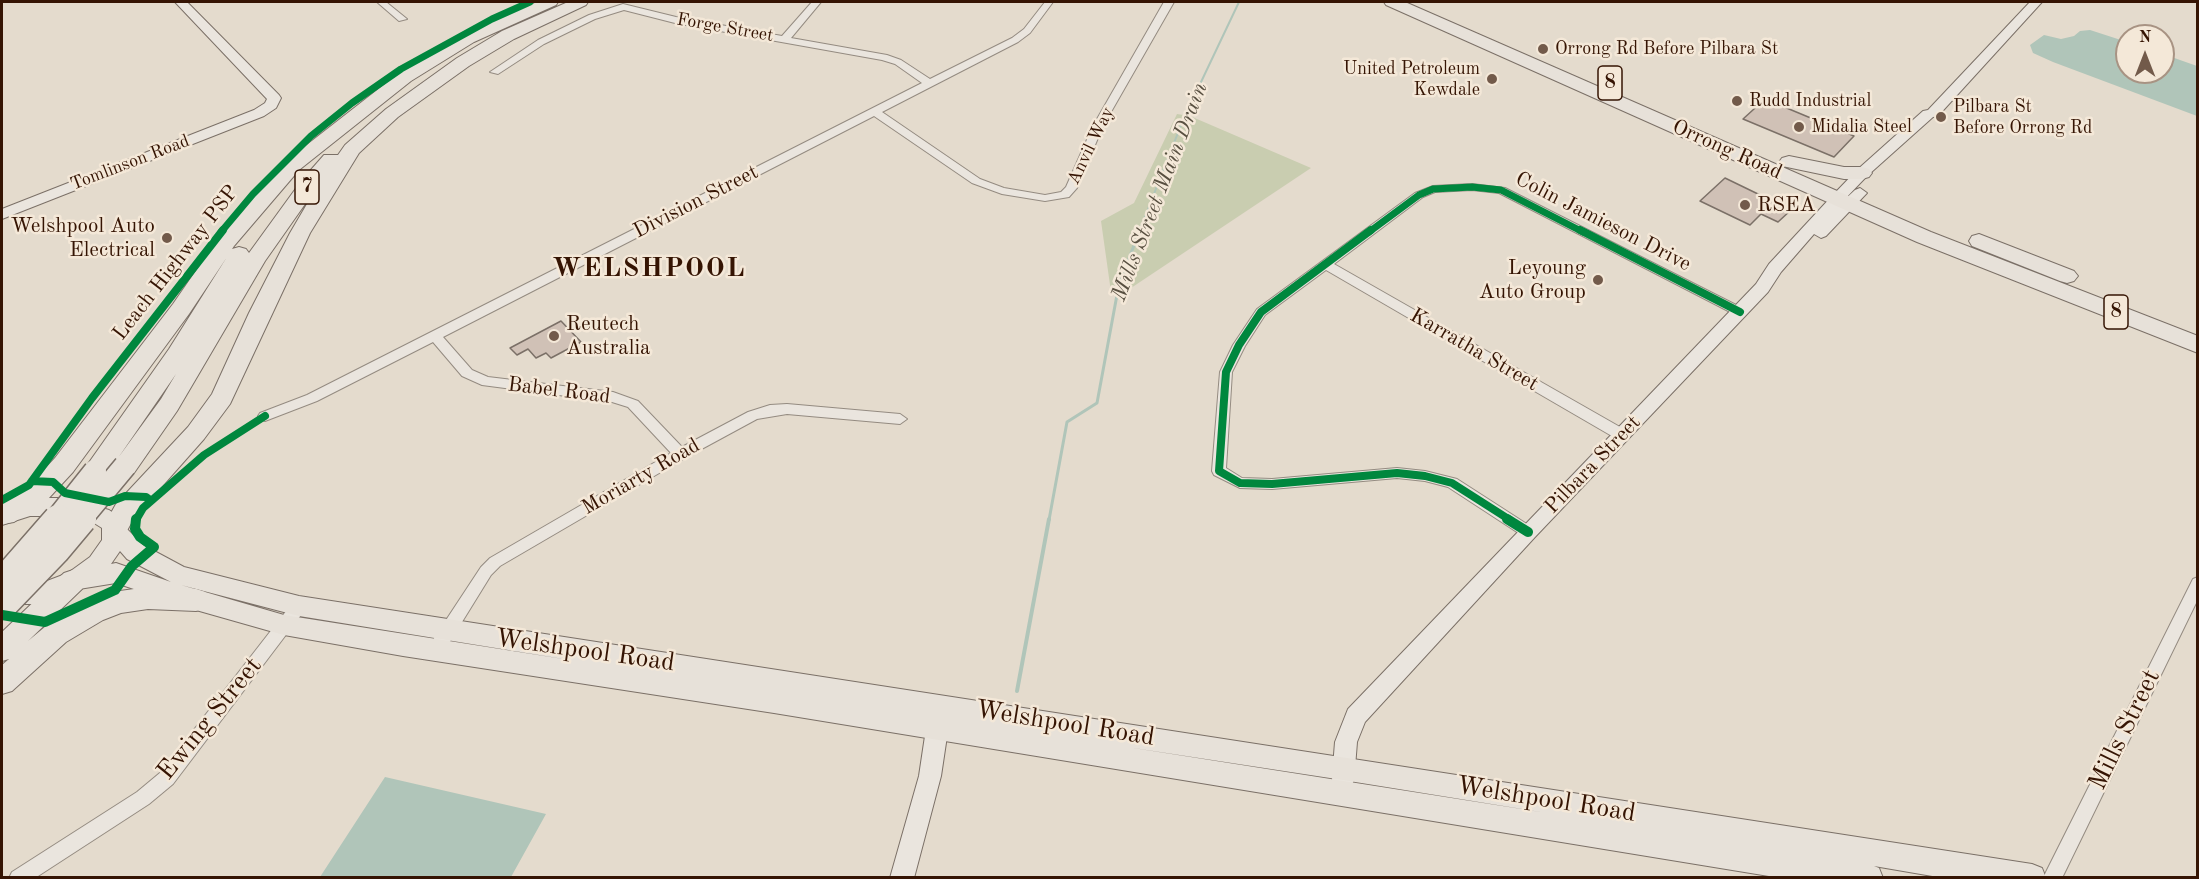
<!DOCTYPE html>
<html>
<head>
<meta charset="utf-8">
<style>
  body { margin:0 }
  #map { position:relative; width:2199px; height:879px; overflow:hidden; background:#e4dbcd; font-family:"Old Standard TT",serif }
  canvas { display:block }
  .frame { position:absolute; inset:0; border:3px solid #351403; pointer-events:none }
  .north { position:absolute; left:2115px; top:24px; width:60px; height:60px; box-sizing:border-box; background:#f4e8d8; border:2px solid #a89383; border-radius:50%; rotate:0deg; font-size:16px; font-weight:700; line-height:24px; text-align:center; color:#351403 }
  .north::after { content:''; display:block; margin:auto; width:21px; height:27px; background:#725a4a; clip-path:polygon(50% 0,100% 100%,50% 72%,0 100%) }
</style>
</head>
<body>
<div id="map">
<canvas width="2199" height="879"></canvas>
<div class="frame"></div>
<div class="north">N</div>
</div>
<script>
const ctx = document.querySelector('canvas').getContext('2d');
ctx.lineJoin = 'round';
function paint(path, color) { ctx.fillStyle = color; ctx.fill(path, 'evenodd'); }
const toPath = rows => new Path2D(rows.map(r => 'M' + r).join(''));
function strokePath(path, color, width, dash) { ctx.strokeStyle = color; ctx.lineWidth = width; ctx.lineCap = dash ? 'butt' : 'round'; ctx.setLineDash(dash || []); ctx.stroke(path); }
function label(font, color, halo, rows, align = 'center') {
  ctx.font = font + ' "Old Standard TT",serif'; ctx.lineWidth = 5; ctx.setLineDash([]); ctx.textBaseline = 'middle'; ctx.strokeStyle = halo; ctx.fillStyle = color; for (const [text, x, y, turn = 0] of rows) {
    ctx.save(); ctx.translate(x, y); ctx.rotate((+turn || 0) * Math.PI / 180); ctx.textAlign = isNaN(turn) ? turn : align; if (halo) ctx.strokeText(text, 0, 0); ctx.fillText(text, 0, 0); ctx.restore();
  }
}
paint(toPath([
  [1177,114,1190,116,1311,168,1122,294,1111,292,1101,221,1134,203]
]), '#c9cdb0');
paint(toPath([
  [2090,30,2127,42,2127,72,2163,72,2163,54,2197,66,2197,116,2053,62,2033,53,2030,45,2044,35,2061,39,2074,36,2080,31],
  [385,777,546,814,511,877,320,877]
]), '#b0c5b9');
strokePath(toPath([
  [1139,232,1183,120,1239,2]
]), '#b0c5b9', 2);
strokePath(toPath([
  [1049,520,1067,422,1097,403,1119,284,1140,230]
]), '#b0c5b9', 3);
strokePath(toPath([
  [1017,691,1049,519]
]), '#b0c5b9', 4);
const building = toPath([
  [1765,99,1854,136,1834,157,1743,119,1765,99],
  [1725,178,1791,210,1778,222,1761,214,1750,225,1700,201,1725,178],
  [561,321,581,342,551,358,546,353,536,358,528,349,517,355,510,348,561,321]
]);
paint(building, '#d0c1b6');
strokePath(building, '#7b7067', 1.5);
const street = toPath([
  [377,2,386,2,407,19,399,21,377,2],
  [812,2,821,2,791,38,887,55,901,60,930,79,1012,38,1024,29,1045,2,1053,2,1030,33,1018,42,882,112,980,179,1004,188,1045,195,1061,192,1066,187,1093,126,1164,2,1174,2,1103,126,1077,188,1069,197,1045,201,1002,194,972,183,874,116,443,337,472,370,488,377,613,392,638,401,682,447,748,412,770,405,787,404,900,414,907,419,900,424,787,414,757,419,685,458,500,566,491,575,441,656,435,658,429,656,427,651,429,646,481,567,490,558,671,453,628,407,612,402,482,385,462,376,433,342,317,401,265,421,260,419,258,416,260,413,307,395,922,83,895,64,882,60,675,23,624,10,595,19,544,44,498,74,490,72,538,40,589,15,623,4,676,17,782,36,812,2],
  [1472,184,1505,188,1744,309,1746,312,1740,316,1736,315,1499,193,1472,190,1435,192,1423,197,1334,264,1627,431,1629,435,1627,439,1617,439,1326,270,1265,315,1245,346,1232,372,1226,468,1242,478,1272,479,1397,468,1425,471,1457,479,1533,528,1535,532,1533,536,1528,538,1523,536,1448,487,1425,481,1397,478,1272,489,1240,488,1214,475,1212,471,1220,372,1233,345,1257,309,1415,193,1433,186,1472,184],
  [2198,577,2198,599,2062,878,2043,878,2193,579,2198,577],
  [299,600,304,601,307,606,304,611,173,784,149,804,35,878,9,878,12,872,137,792,161,772,294,601,299,600]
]);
const secondary = toPath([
  [175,2,187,2,279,95,281,98,276,108,264,116,2,219,2,209,254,110,265,103,267,99,175,2],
  [2030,2,2042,2,1938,116,1933,117,1867,176,1842,202,1840,204,1855,190,1860,188,1867,193,1826,236,1821,238,1814,234,1781,272,1768,292,1535,537,1365,722,1357,742,1354,780,1351,787,1343,791,1335,787,1332,780,1335,742,1348,709,1756,284,1769,264,1832,196,1857,170,1923,111,1928,110,2030,2],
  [939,706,947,709,950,716,941,776,914,878,890,878,919,776,928,716,931,709,939,706]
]);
const primary = toPath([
  [30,498,67,498,109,510,118,516,123,525,143,545,184,567,299,596,2032,864,2042,868,2046,878,1944,878,1874,866,1879,868,1883,878,1781,878,774,713,403,656,284,635,196,610,116,583,79,589,40,604,5,604,2,603,2,585,39,584,68,573,90,557,102,540,102,528,94,523,67,516,30,516,2,525,2,507,30,498],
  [120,551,127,559,171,582,116,563,111,564,120,551],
  [181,585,299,616,576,661,284,615,181,585],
  [1127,747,1343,780,1547,813,1127,747]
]);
const highway = toPath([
  [537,2,558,2,556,5,474,42,411,81,299,170,234,246,232,249,239,247,246,249,249,253,302,180,324,155,338,155,345,145,386,109,457,58,502,31,568,2,588,2,586,5,514,39,469,66,398,117,359,153,310,233,230,404,204,439,134,518,124,536,115,539,106,536,102,529,116,504,188,427,212,394,249,313,290,233,317,187,265,261,177,411,134,473,125,475,116,473,113,466,116,460,104,478,95,480,86,478,83,471,169,349,227,257,189,314,73,472,48,499,14,522,2,524,2,504,30,485,55,458,173,304,220,236,285,162,399,73,462,34,537,2],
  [176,374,161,399,118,458,176,374],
  [1384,2,1405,2,1931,232,2198,336,2198,353,1917,242,1386,5,1384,2],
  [1789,156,1844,167,1862,167,1869,169,1872,173,1869,177,1862,179,1844,179,1782,166,1779,162,1782,158,1789,156],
  [1979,234,2074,271,2078,276,2074,281,2067,283,2060,281,1972,246,1969,241,1972,236,1979,234],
  [73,570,82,573,86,581,82,589,28,641,46,626,83,604,120,591,148,587,196,589,205,592,209,600,205,608,196,611,148,609,121,613,103,620,66,642,12,691,2,694,2,665,9,659,2,661,2,632,64,573,73,570]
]);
strokePath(street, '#948b81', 2);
strokePath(secondary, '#7b7067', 2);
strokePath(primary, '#7b7067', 2);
strokePath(highway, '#7b7067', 2);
paint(street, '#eae5de');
paint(secondary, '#eae5de');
paint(primary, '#e7e1d9');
paint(highway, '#e7e1d9');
const highwayBridgeFar1 = toPath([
  [56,520,95,471],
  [80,520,125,466]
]);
const highwayBridge = toPath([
  [2,583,58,519],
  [2,606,56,550,82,519]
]);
strokePath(highwayBridgeFar1, '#7b7067', 25, []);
strokePath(highwayBridge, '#7b7067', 31, []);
strokePath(highwayBridgeFar1, '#e7e1d9', 22);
strokePath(highwayBridge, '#e7e1d9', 28);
strokePath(toPath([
  [221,232,253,194,311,136,352,103,401,69,492,19,530,2],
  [1369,232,1419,195,1433,189,1472,187,1501,190,1583,232]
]), '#00873e', 7);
strokePath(toPath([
  [1371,230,1261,312,1239,345,1226,372,1219,471,1240,483,1272,484,1397,473,1425,476,1452,483,1510,520],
  [1580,230,1740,312],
  [32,481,53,482,65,493,109,502,125,496,146,497,150,500],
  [2,500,29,485,92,398,223,230],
  [136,520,143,508,204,455,265,416]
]), '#00873e', 8);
strokePath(toPath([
  [1507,519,1528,532],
  [2,615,45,622,115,590,132,566,154,547,140,537,135,529,136,519]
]), '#00873e', 10);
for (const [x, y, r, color] of [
  [1543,49,6,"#725a4a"],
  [1492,79,6,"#725a4a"],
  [1737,101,6,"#725a4a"],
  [1941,117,6,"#725a4a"],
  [1799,127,6,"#725a4a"],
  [1745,205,6,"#725a4a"],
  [167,238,6,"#725a4a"],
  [1598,280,6,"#725a4a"],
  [554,336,6,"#725a4a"]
]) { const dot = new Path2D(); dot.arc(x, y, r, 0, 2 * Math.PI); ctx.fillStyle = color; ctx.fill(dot); strokePath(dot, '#f4e8d8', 2); }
label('18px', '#351403', '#f4e8d8', [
  ["Forge Street",725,28,10],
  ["Anvil Way",1091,146,-64],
  ["Tomlinson Road",130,163,-21]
]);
label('18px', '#351403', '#f4e8d8', [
  ["Orrong Rd Before Pilbara St",1555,49],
  ["United Petroleum",1480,69,"right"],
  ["Kewdale",1480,90,"right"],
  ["Rudd Industrial",1749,101],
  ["Pilbara St",1953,107],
  ["Before Orrong Rd",1953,128],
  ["Midalia Steel",1811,127]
], 'left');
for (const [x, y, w] of [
  [1610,83,24],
  [307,187,24],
  [2116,312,24]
]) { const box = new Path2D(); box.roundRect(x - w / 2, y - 17, w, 34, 4.5); ctx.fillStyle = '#f4e8d8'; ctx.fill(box); strokePath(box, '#351403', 1.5); }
label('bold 20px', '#351403', null, [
  ["8",1610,83],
  ["7",307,187],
  ["8",2116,312]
]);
label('21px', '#351403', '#f4e8d8', [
  ["Orrong Road",1727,150,24],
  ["Division Street",696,202,-27],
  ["Colin Jamieson Drive",1603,222,27],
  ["Leach Highway PSP",176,263,-52],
  ["Karratha Street",1474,350,30],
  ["Babel Road",559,391,7],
  ["Pilbara Street",1593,465,-46],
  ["Moriarty Road",641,477,-30]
]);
label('21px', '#351403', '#f4e8d8', [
  ["RSEA",1757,205],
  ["Welshpool Auto",155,226,"right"],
  ["Electrical",155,250,"right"],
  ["Leyoung",1586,268,"right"],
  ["Auto Group",1586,292,"right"],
  ["Reutech",566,324],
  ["Australia",566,348]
], 'left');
label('italic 22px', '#584f40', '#f4e8d8', [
  ["Mills Street Main Drain",1160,192,-69]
]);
label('26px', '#351403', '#f4e8d8', [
  ["Welshpool Road",585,651,8],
  ["Ewing Street",210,719,-51],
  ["Welshpool Road",1065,724,9],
  ["Mills Street",2125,730,-64],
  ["Welshpool Road",1546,800,9]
]);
ctx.letterSpacing = '1.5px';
label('bold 27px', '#351403', '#f4e8d8', [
  ["WELSHPOOL",649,269]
]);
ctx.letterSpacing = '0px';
</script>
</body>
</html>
